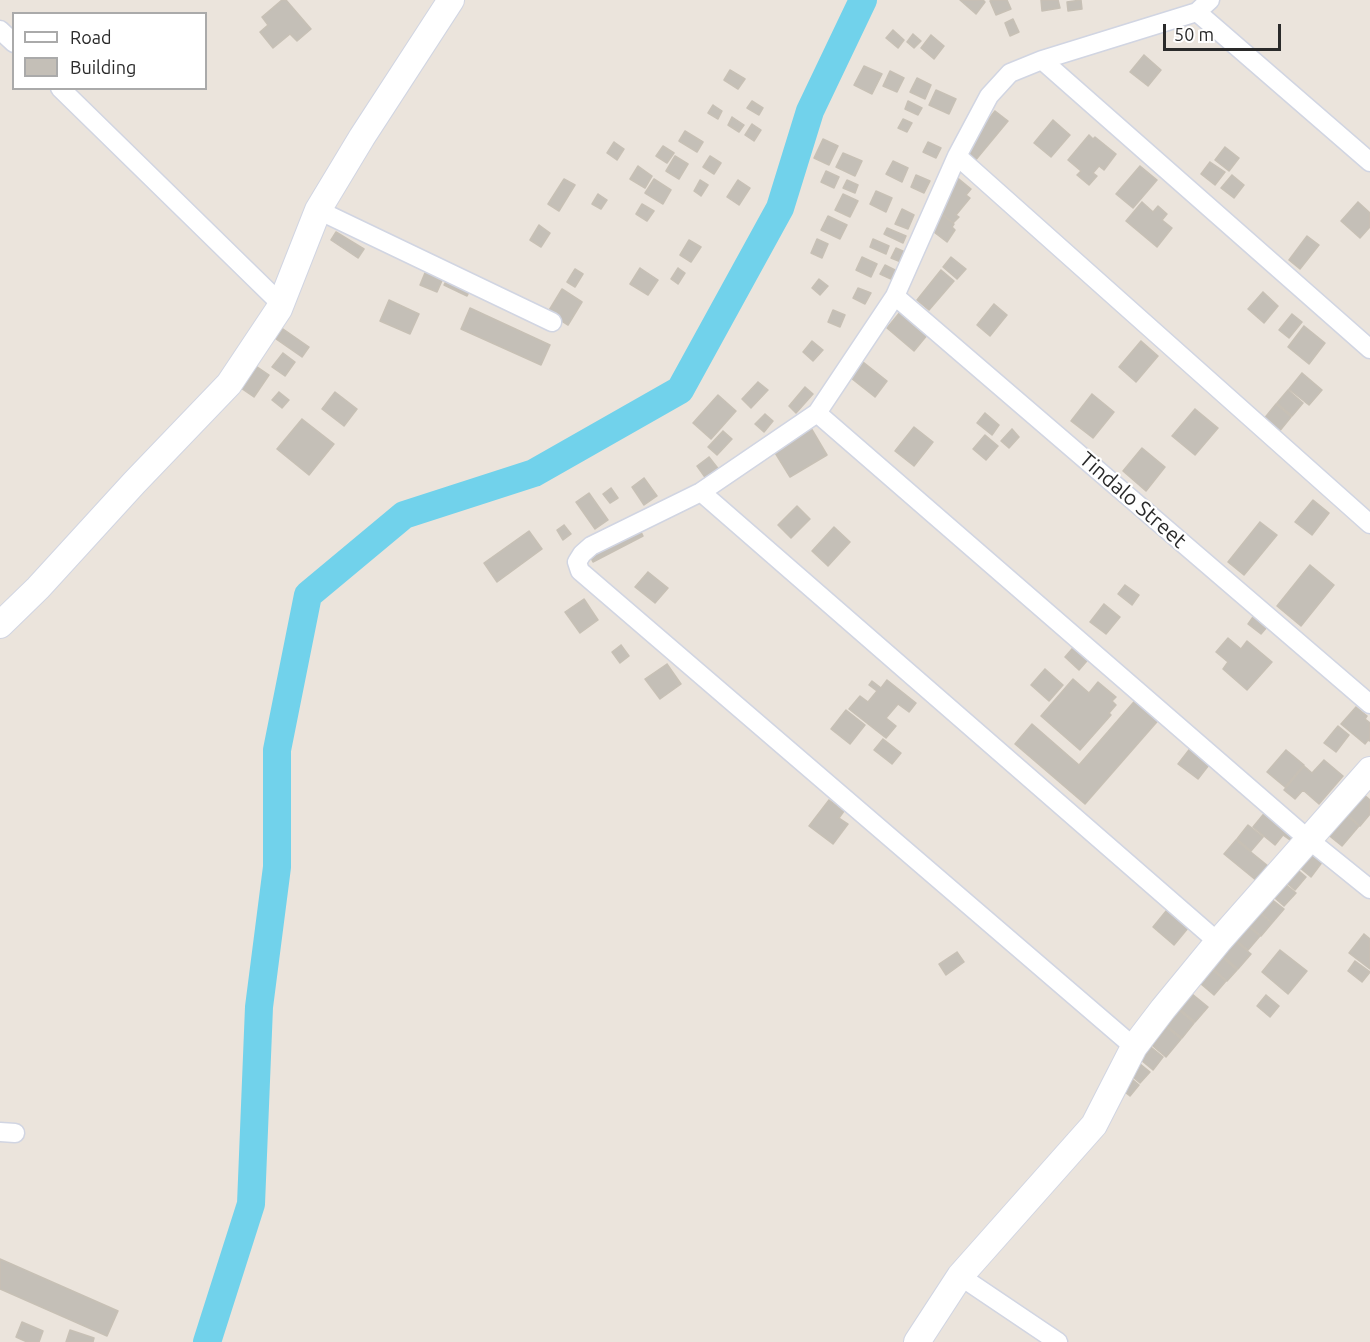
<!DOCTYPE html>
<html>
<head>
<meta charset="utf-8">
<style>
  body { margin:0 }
  #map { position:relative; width:1370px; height:1342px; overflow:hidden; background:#ebe4dc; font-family:Ubuntu,sans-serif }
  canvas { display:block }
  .legend { position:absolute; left:12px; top:12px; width:195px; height:78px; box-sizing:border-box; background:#fff; border:2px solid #aaa; margin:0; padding:8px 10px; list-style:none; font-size:18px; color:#2a2a2a }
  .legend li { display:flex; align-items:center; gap:12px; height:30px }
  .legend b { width:30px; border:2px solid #aaa }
  .scale { position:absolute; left:1163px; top:24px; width:118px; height:27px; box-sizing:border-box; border:3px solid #2a2a2a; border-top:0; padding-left:8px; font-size:18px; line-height:21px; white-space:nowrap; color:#2a2a2a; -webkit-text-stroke:4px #fff; paint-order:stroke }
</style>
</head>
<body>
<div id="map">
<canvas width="1370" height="1342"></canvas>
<ul class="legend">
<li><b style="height:8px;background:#fff"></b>Road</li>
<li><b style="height:16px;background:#c4bfb7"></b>Building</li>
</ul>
<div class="scale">50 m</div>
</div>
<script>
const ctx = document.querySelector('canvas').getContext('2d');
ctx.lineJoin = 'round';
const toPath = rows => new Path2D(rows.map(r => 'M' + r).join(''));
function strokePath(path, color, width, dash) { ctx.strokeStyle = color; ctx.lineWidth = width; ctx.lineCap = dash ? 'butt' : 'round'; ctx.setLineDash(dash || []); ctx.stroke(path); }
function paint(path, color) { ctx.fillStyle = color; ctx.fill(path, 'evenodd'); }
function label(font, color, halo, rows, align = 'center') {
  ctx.font = font + ' Ubuntu,sans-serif'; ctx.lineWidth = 4.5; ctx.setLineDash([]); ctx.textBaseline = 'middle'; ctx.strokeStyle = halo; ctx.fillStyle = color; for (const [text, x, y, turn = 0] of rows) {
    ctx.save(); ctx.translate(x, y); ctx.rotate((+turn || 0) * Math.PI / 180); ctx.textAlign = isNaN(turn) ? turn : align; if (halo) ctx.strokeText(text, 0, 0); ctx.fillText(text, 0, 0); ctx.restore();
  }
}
strokePath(toPath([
  [207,1342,251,1204,259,1007,277,867,277,750,308,595,404,515,534,473,680,390,780,208,810,111,863,0]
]), '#71d2eb', 28);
const building = toPath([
  [282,0,286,0,311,29,297,41,290,34,273,48,260,32,268,25,262,17,282,0],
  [960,0,983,0,985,2,976,14,960,0],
  [993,0,1007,0,1011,9,996,15,990,1,993,0],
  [1041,0,1058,0,1060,8,1042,11,1041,0],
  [1081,0,1082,9,1068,11,1067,2,1081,0],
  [1013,19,1019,32,1010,36,1005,23,1013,19],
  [893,30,904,40,898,48,886,38,893,30],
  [913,34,921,41,914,48,907,42,913,34],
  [931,35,944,46,934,59,921,48,931,35],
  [1144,55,1161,70,1148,86,1130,72,1144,55],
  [864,66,882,74,872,94,854,85,864,66],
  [730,70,745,79,738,89,724,80,730,70],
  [890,71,904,78,897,92,883,86,890,71],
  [917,78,931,85,925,99,910,92,917,78],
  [936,90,956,99,949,114,929,105,936,90],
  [752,101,763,108,759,115,747,108,752,101],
  [908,101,922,108,918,115,905,109,908,101],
  [713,105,722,111,718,119,708,113,713,105],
  [995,111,1008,121,974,162,962,152,995,111],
  [732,117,744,125,739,132,728,125,732,117],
  [903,119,912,123,907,132,898,128,903,119],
  [1053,120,1070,135,1051,157,1034,143,1053,120],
  [752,124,761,130,754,141,745,135,752,124],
  [685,131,703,142,697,152,679,141,685,131],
  [1089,135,1093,139,1095,137,1116,154,1104,170,1099,166,1093,173,1097,176,1089,185,1077,175,1081,171,1068,160,1089,135],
  [823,139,838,146,829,165,814,158,823,139],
  [614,142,624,149,617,160,607,153,614,142],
  [928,142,941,148,936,158,923,152,928,142],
  [663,146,674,153,667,163,656,156,663,146],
  [1225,147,1239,158,1229,171,1215,160,1225,147],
  [843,153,862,161,855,176,836,167,843,153],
  [675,156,688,164,679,179,666,171,675,156],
  [710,156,721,163,714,174,703,167,710,156],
  [893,161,908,168,902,182,886,174,893,161],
  [1210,162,1225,172,1215,185,1201,174,1210,162],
  [638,166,652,176,645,188,630,179,638,166],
  [1140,166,1157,180,1133,208,1116,194,1140,166],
  [826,171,839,177,834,188,821,182,826,171],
  [916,175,930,181,924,193,911,187,916,175],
  [954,175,971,189,966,195,970,198,956,215,959,217,953,223,937,210,954,175],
  [1232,175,1244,185,1234,198,1221,188,1232,175],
  [564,179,575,185,559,211,548,204,564,179],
  [654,179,671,190,663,204,645,193,654,179],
  [700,180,708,185,701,196,694,191,700,180],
  [738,180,750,188,739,205,727,197,738,180],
  [847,180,858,185,855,193,843,188,847,180],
  [876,191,892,198,886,212,870,204,876,191],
  [598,194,607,200,601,209,592,204,598,194],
  [843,194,858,201,850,217,835,210,843,194],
  [1142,202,1153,212,1158,206,1167,214,1162,220,1172,228,1157,247,1126,221,1142,202],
  [1358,202,1370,213,1370,227,1360,238,1341,221,1358,202],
  [642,204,654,211,647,221,636,214,642,204],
  [902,209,914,215,908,229,895,224,902,209],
  [937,211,954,224,952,227,955,230,947,242,930,229,937,211],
  [828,216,847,225,840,239,821,230,828,216],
  [539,225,550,233,541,247,530,240,539,225],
  [887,228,906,236,903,243,884,234,887,228],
  [336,232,364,249,358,258,331,240,336,232],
  [1307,236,1319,245,1300,269,1289,260,1307,236],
  [817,239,828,244,822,258,811,253,817,239],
  [873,239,889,246,886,254,870,247,873,239],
  [689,240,701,247,691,262,680,255,689,240],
  [896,248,905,252,901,262,891,258,896,248],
  [862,257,877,264,871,277,856,270,862,257],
  [951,257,966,269,957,279,943,267,951,257],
  [885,265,895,270,891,279,880,274,885,265],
  [427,268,444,276,437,292,420,285,427,268],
  [640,268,658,280,648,295,630,284,640,268],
  [678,268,685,273,678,284,671,279,678,268],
  [575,269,583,274,575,287,567,282,575,269],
  [941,270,954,281,929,310,917,300,941,270],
  [447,279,470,290,467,296,444,285,447,279],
  [819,279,828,286,820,295,812,288,819,279],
  [858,288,871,293,865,304,853,298,858,288],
  [562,289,582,302,568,325,548,312,562,289],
  [1263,292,1278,306,1264,323,1248,309,1263,292],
  [389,300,419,314,410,334,380,321,389,300],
  [994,304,1007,315,990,336,977,325,994,304],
  [470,308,550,345,541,365,461,329,470,308],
  [833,310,845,315,840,327,828,322,833,310],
  [901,311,928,334,914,351,887,328,901,311],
  [1292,314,1302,322,1289,338,1279,330,1292,314],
  [273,322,309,347,302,357,266,332,273,322],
  [1304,326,1325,343,1309,364,1288,347,1304,326],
  [812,341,823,350,813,361,803,352,812,341],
  [1141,341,1158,356,1136,382,1119,367,1141,341],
  [283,353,295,362,285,376,272,367,283,353],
  [250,362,269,375,254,397,235,384,250,362],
  [863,362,887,381,875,397,851,378,863,362],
  [1302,373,1322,390,1309,405,1289,389,1302,373],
  [758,382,768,390,751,408,742,399,758,382],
  [805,387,813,394,796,413,789,406,805,387],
  [1288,390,1303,403,1292,416,1277,403,1288,390],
  [279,392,289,400,282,408,272,400,279,392],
  [335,392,357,409,344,426,322,409,335,392],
  [1092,394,1114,412,1093,438,1071,421,1092,394],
  [718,395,736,411,711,439,693,423,718,395],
  [1276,404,1291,417,1278,433,1263,420,1276,404],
  [1195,409,1218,428,1195,455,1172,436,1195,409],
  [985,413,999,425,992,435,977,423,985,413],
  [765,414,773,421,764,432,755,424,765,414],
  [302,419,334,444,309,475,277,449,302,419],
  [914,427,933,442,914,466,895,451,914,427],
  [811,428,827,455,790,477,774,451,811,428],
  [1012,429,1019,437,1009,448,1001,441,1012,429],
  [723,431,732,439,717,455,708,447,723,431],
  [985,435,998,446,986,460,973,449,985,435],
  [1142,448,1165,467,1146,491,1123,471,1142,448],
  [709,457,720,471,707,480,697,466,709,457],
  [644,478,657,496,644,505,632,487,644,478],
  [611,488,618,498,610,503,603,494,611,488],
  [589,493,608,520,595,529,576,502,589,493],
  [1313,500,1329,513,1312,535,1295,522,1313,500],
  [797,506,810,519,791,538,778,525,797,506],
  [1260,522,1277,535,1244,575,1228,562,1260,522],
  [637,524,643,536,593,562,587,550,637,524],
  [564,525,571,534,563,540,557,530,564,525],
  [834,527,850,542,828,566,812,551,834,527],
  [529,531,542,549,497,582,484,563,529,531],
  [1310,565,1334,585,1301,626,1277,606,1310,565],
  [648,572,668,588,655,603,635,587,648,572],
  [1125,585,1139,595,1132,605,1118,594,1125,585],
  [584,599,598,620,580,633,565,612,584,599],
  [1104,604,1120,617,1106,634,1090,622,1104,604],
  [1253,617,1267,627,1261,634,1248,624,1253,617],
  [1228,638,1241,649,1247,641,1272,662,1247,690,1223,669,1228,662,1216,652,1228,638],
  [1078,642,1092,655,1079,670,1065,657,1078,642],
  [621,645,629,656,620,663,612,652,621,645],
  [667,664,681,684,660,699,645,679,667,664],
  [1045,669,1063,685,1049,701,1031,685,1045,669],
  [1073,679,1089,693,1098,682,1116,697,1112,701,1116,705,1109,713,1111,715,1080,750,1041,716,1073,679],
  [887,680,916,703,909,712,898,704,886,718,896,726,886,738,849,709,860,696,868,702,877,691,869,685,872,681,881,688,887,680],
  [1139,696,1162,716,1085,804,1015,744,1032,724,1079,765,1139,696],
  [1356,707,1367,716,1365,719,1370,723,1370,741,1368,740,1365,744,1341,724,1356,707],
  [846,710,865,725,850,744,831,729,846,710],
  [1338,726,1349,735,1336,752,1324,743,1338,726],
  [883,739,901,753,892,764,874,750,883,739],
  [1192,746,1212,761,1198,779,1178,764,1192,746],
  [1286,750,1304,765,1285,787,1267,772,1286,750],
  [1324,760,1343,776,1319,804,1303,790,1295,799,1284,790,1304,766,1312,773,1324,760],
  [1356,788,1370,800,1370,814,1360,826,1339,807,1356,788],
  [829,800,844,811,839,818,848,824,833,844,809,826,829,800],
  [1338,808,1359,826,1342,846,1321,829,1338,808],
  [1267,810,1296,834,1290,840,1283,835,1275,845,1253,827,1267,810],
  [1248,825,1263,837,1251,851,1237,839,1248,825],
  [1236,840,1268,866,1257,881,1224,854,1236,840],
  [1306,847,1323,861,1311,877,1293,862,1306,847],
  [1293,866,1306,877,1295,890,1282,879,1293,866],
  [1279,879,1296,893,1284,906,1268,892,1279,879],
  [1265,894,1284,909,1272,923,1254,907,1265,894],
  [1171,905,1193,922,1174,945,1153,927,1171,905],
  [1253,907,1272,923,1261,936,1242,920,1253,907],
  [1243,922,1260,936,1248,950,1231,936,1243,922],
  [1364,934,1370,939,1370,969,1349,953,1364,934],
  [1228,935,1251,954,1238,969,1216,950,1228,935],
  [1280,950,1307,971,1288,994,1262,972,1280,950],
  [1215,951,1237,970,1227,981,1205,962,1215,951],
  [957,952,964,962,946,975,939,964,957,952],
  [1355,961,1370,972,1362,982,1348,971,1355,961],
  [1205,964,1226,981,1214,995,1194,978,1205,964],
  [1186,989,1208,1007,1195,1022,1174,1004,1186,989],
  [1266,995,1279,1006,1270,1017,1257,1006,1266,995],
  [1173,1005,1194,1023,1182,1038,1160,1020,1173,1005],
  [1162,1023,1181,1039,1166,1057,1147,1041,1162,1023],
  [1146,1043,1163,1057,1153,1070,1135,1055,1146,1043],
  [1134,1059,1150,1072,1140,1083,1127,1072,1134,1059],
  [1126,1074,1139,1085,1130,1096,1120,1088,1126,1074],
  [0,1259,118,1311,107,1336,0,1289,0,1259],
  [22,1322,43,1331,39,1342,27,1342,16,1337,22,1322],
  [70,1330,94,1338,93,1342,66,1342,70,1330]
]);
paint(building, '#c4bfb7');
strokePath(building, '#c7c0b5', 1.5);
const street = toPath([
  [1197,12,1370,162],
  [0,30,14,43],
  [1042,60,1370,349],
  [60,88,281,304],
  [957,156,1370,524],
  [318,210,552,322],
  [895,296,1370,704],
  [817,413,1308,839,1370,889],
  [701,492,1218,942],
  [1134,1047,580,571,577,562,582,554,591,546,701,492,817,413,895,296,957,156,989,96,1010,73,1042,60,1197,12,1210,0],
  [0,1132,15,1133],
  [960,1276,1058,1342]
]);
const secondary = toPath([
  [0,625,38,588,134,483,229,384,279,309,318,210,362,137,451,0],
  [917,1342,960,1276,1094,1125,1134,1047,1163,1009,1218,942,1370,770]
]);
strokePath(street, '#d1d5e2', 21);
strokePath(secondary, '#d1d5e2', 28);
strokePath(street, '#fff', 18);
strokePath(secondary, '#fff', 26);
label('21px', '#2a2a2a', '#fff', [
  ["Tindalo Street",1133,500,41]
]);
</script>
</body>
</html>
